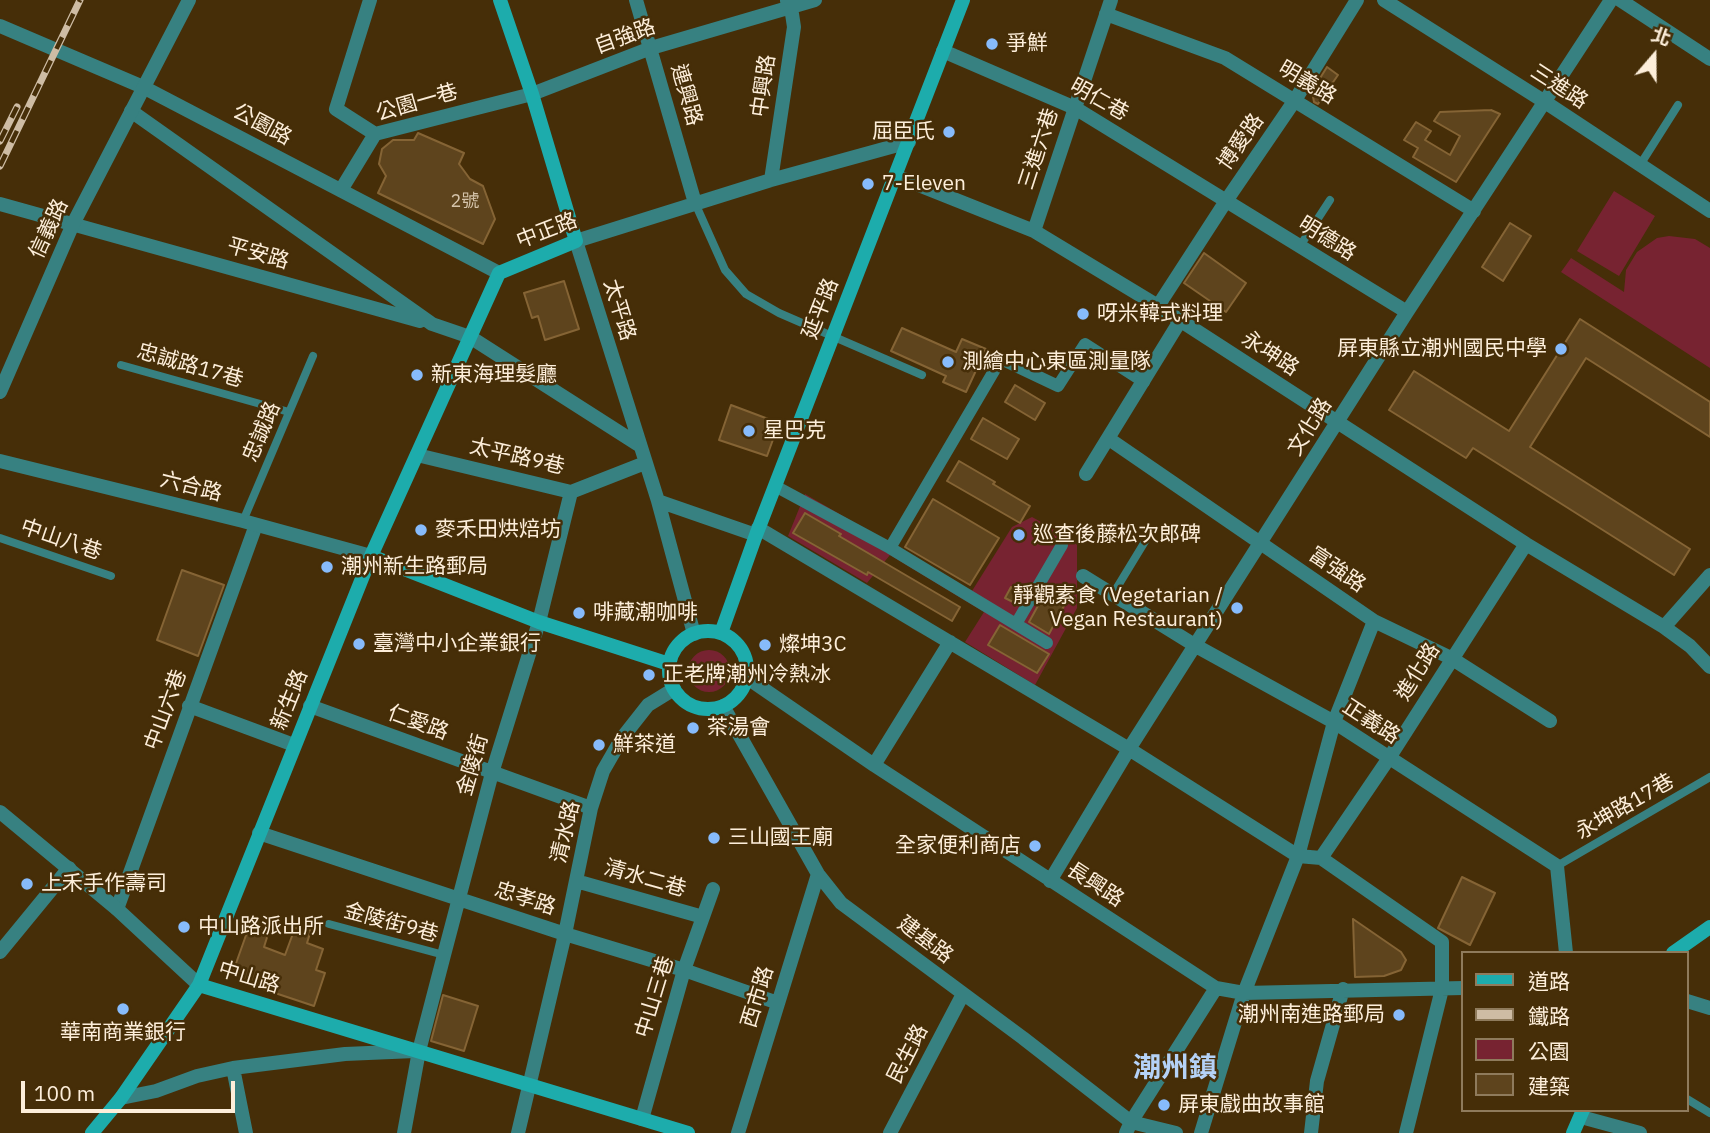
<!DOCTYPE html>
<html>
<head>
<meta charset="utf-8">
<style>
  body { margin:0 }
  #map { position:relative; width:1710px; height:1133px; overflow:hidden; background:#462e08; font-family:"IBM Plex Sans","Noto Sans TC",sans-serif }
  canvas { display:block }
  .legend { position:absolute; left:1461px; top:951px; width:228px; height:161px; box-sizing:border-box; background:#462e08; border:2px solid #8f7b5c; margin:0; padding:9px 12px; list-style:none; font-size:21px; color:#fdeeda }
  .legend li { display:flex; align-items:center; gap:14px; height:35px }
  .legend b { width:35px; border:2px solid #8f7b5c }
  .north { position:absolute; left:1619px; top:21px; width:70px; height:70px; -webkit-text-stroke:5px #462e08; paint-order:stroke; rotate:20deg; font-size:19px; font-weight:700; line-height:28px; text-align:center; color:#fdeeda }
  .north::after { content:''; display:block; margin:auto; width:24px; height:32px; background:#fdeeda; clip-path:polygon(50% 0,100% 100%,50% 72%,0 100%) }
  .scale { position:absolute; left:21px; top:1081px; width:214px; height:32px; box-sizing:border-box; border:4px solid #fdeeda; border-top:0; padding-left:9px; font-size:21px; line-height:24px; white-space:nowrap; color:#fdeeda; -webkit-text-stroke:5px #462e08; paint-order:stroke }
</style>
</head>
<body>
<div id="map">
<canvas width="1710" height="1133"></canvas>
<ul class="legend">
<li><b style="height:9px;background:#1dacac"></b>道路</li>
<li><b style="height:9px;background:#cebca4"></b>鐵路</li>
<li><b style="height:19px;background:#772331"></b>公園</li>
<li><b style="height:19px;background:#5e441d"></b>建築</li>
</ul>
<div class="north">北</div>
<div class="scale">100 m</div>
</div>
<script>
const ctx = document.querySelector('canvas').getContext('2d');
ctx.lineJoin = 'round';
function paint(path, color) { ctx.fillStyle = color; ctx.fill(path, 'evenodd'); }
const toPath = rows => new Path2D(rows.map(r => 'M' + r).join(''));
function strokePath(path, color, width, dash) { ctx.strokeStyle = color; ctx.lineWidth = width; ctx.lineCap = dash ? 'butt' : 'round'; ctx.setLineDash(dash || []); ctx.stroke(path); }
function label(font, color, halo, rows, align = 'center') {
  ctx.font = font + ' "IBM Plex Sans","Noto Sans TC",sans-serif'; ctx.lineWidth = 5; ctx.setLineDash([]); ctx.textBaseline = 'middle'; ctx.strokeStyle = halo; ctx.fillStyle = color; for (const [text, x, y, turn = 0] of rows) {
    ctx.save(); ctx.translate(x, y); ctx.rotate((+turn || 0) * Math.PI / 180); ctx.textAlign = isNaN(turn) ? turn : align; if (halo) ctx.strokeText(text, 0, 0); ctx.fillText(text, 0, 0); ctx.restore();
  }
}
paint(toPath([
  [1614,191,1655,216,1619,276,1577,251],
  [1669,236,1695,239,1710,248,1710,368,1561,272,1571,258,1624,292,1626,270,1637,252,1657,238],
  [805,494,972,591,1012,527,1032,517,1077,542,1077,608,1035,685,965,642,984,612,890,555,867,583,788,536],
  '688 671a21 21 0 1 1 42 0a21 21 0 1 1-42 0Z'
]), '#772331');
const building = toPath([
  [1327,67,1338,75,1318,104,1314,102,1312,91,1327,67],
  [1491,110,1500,114,1456,182,1413,157,1418,148,1404,140,1416,122,1431,131,1425,140,1450,155,1460,136,1434,121,1440,112,1491,110],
  [418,133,464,153,459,164,470,179,483,186,495,219,483,244,378,193,386,176,379,164,382,149,393,140,414,140,418,133],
  [1510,223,1531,236,1503,281,1482,267,1510,223],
  [1204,253,1246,283,1226,312,1184,283,1204,253],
  [564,281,579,329,545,340,538,316,532,318,524,293,564,281],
  [1580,319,1710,402,1710,437,1586,358,1530,447,1690,549,1674,575,1473,448,1466,458,1389,410,1414,371,1509,431,1580,319],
  [902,328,956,352,962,339,986,349,966,392,943,382,946,376,891,351,902,328],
  [1015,385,1045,403,1035,420,1005,402,1015,385],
  [731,405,779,423,767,456,719,440,731,405],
  [983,418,1019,439,1007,459,971,439,983,418],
  [959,461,995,482,993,484,1030,506,1020,523,947,481,959,461],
  [933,499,999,538,970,585,905,547,933,499],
  [805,513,841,534,839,536,960,607,952,621,868,572,867,575,793,533,805,513],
  [182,570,224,585,198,656,157,640,182,570],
  [1011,587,1023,594,1017,604,1005,598,1011,587],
  [1045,593,1065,604,1049,634,1029,622,1045,593],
  [1000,625,1049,654,1037,673,988,645,1000,625],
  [1462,877,1495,893,1470,945,1438,928,1462,877],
  [1353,919,1401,952,1406,960,1401,970,1384,976,1355,977,1353,919],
  [250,924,269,931,264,947,285,955,295,928,311,930,307,943,323,949,316,970,325,973,314,1006,242,982,234,969,250,924],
  [443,995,478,1006,464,1051,431,1041,443,995]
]);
paint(building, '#5e441d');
strokePath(building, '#856435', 2);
strokePath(toPath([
  [1640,165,1678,105],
  [695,203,725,270,746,294,779,313,922,375],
  [1300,246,1330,200],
  [121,365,289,412],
  [243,521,313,356],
  [0,538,111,576],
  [1113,594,1152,530],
  [1557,866,1710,777],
  [329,924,444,955],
  [1687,1099,1710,1113]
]), '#378181', 8);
strokePath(toPath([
  [775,486,890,548,1001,359,1058,386,1085,344,1144,382],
  [890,548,1047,643],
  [1016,624,1062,545]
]), '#378181', 12);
strokePath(toPath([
  [370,0,336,109,375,134],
  [636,0,695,203],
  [1384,0,1545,102,1710,211],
  [1620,0,1710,59],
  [1106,14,1225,58,1474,211],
  [0,26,143,87,499,273],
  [943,51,1075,108,1407,312],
  [131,111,432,324,470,337,639,445],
  [896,176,1034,231,1158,306,1526,544,1664,627,1690,646,1710,667],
  [771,180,794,27,791,7,787,1],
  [341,190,375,134,532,94,651,48,815,0],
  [0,204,420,321],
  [1034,231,1111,0],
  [1158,306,1226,201,1295,100,1357,0],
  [1109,439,1374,621,1451,658,1550,721],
  [417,455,571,492,645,463],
  [1086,474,1180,321],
  [658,501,756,535],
  [758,528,1129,749,1298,856,1321,858,1442,942,1442,989,1406,1133],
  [1083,576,1196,646,1334,722,1557,866,1566,953],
  [1664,627,1710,575],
  [694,634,658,501,576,241,771,180,909,142],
  [746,677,874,765,1216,988,1244,993,1463,988],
  [189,706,294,745],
  [310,706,591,808],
  [723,706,818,874,841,903,1023,1038,1131,1122,1176,1133],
  [874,765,950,642],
  [259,833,565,934,684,970,778,1003],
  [1321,858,1389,758,1526,544],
  [576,881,703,917],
  [1050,881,1129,749,1407,312,1611,0],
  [117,909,256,525],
  [0,952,69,868],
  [1687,1001,1710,1008],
  [233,1068,246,1133],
  [121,1098,156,1091,197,1076,233,1068,345,1054,415,1051],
  [1581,1117,1640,1133],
  [642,1119,684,970,713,889],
  [404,1133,419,1051,444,955,492,773,539,622,571,492],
  [518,1133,565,934,591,808,603,771,622,738,648,705,674,689],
  [738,1133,818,874],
  [890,1133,963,994],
  [1126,1133,1131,1122,1216,988],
  [1201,1133,1244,993,1298,856,1334,722,1374,621],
  [1311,1133,1317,1081,1343,989]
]), '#378181', 14);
strokePath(toPath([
  [0,392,73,224,189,0],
  [0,461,243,521,371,556],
  [0,812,117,909,199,985]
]), '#378181', 14);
strokePath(toPath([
  [371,556,539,622,669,664],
  '669 670a39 39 0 1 1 78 0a39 39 0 1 1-78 0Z',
  [721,633,756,535,963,0],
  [1673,953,1710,927],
  [199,985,688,1133],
  [92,1133,121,1098,199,985,371,556,499,273,576,241,532,94,500,0],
  [1573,1133,1583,1110]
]), '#1dacac', 14);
const rail = toPath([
  [0,141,17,107],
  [0,166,80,0]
]);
strokePath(rail, '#cebca4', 7);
strokePath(rail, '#462e08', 4.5, [13]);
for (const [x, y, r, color] of [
  [992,44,7,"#87bbfb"],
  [949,132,7,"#87bbfb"],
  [868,184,7,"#87bbfb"],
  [1083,314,7,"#87bbfb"],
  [1561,349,7,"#87bbfb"],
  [948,362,7,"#87bbfb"],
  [417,375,7,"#87bbfb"],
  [749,431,7,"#87bbfb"],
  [421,530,7,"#87bbfb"],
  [1019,535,7,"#87bbfb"],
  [327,567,7,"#87bbfb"],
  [1237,608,7,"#87bbfb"],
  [579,613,7,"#87bbfb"],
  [359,644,7,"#87bbfb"],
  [765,645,7,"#87bbfb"],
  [649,675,7,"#87bbfb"],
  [693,728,7,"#87bbfb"],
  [599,745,7,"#87bbfb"],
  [714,838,7,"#87bbfb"],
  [1035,846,7,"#87bbfb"],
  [27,884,7,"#87bbfb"],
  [184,927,7,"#87bbfb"],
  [123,1009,7,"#87bbfb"],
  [1399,1015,7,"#87bbfb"],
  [1164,1105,7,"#87bbfb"]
]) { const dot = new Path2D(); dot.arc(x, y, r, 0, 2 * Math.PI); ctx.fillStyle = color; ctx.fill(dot); strokePath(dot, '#462e08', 2.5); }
label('18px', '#d5c4ab', null, [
  ["2號",465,202]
]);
label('21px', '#fdeeda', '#462e08', [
  ["自強路",625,37,-20],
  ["明義路",1307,83,31],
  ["中興路",764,86,-82],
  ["三進路",1559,87,33],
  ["連興路",686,95,74],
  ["明仁巷",1099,100,29],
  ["公園一巷",417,103,-16],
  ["公園路",262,125,28],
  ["博愛路",1241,142,-55],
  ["三進六巷",1039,149,-72],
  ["信義路",49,229,-65],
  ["中正路",547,231,-21],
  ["明德路",1327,239,32],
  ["平安路",258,254,16],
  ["延平路",821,309,-69],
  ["太平路",619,310,73],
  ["永坤路",1270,354,33],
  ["忠誠路17巷",190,366,16],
  ["文化路",1310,427,-58],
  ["忠誠路",262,432,-67],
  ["太平路9巷",517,457,13],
  ["六合路",191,487,14],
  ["中山八巷",61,540,19],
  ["富強路",1337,570,34],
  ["進化路",1418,672,-58],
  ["新生路",290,700,-68],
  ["中山六巷",166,710,-70],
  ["正義路",1371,722,33],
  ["仁愛路",418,723,20],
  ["金陵街",473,765,-74],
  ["永坤路17巷",1625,807,-30],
  ["清水路",566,832,-77],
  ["清水二巷",645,879,16],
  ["長興路",1095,885,33],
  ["忠孝路",525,899,18],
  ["金陵街9巷",391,923,15],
  ["建基路",925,940,37],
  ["中山路",249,978,17],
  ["中山三巷",655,997,-73],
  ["西市路",758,997,-73],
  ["民生路",908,1054,-63]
]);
label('21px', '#fdeeda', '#462e08', [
  ["爭鮮",1006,44],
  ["屈臣氏",935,132,"right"],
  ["7-Eleven",882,184],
  ["呀米韓式料理",1097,314],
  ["屏東縣立潮州國民中學",1547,349,"right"],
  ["測繪中心東區測量隊",962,362],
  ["新東海理髮廳",431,375],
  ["星巴克",763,431],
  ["麥禾田烘焙坊",435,530],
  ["巡查後藤松次郎碑",1033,535],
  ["潮州新生路郵局",341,567],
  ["靜觀素食 (Vegetarian /",1223,596,"right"],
  ["Vegan Restaurant)",1223,620,"right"],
  ["啡藏潮咖啡",593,613],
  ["臺灣中小企業銀行",373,644],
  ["燦坤3C",779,645],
  ["正老牌潮州冷熱冰",663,675],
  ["茶湯會",707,728],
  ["鮮茶道",613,745],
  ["三山國王廟",728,838],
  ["全家便利商店",1021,846,"right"],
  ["上禾手作壽司",41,884],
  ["中山路派出所",198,927],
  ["潮州南進路郵局",1385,1015,"right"],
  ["華南商業銀行",123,1033,"center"],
  ["屏東戲曲故事館",1178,1105]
], 'left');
label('bold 28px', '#b5d2f7', '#462e08', [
  ["潮州鎮",1175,1069]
]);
</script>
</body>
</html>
